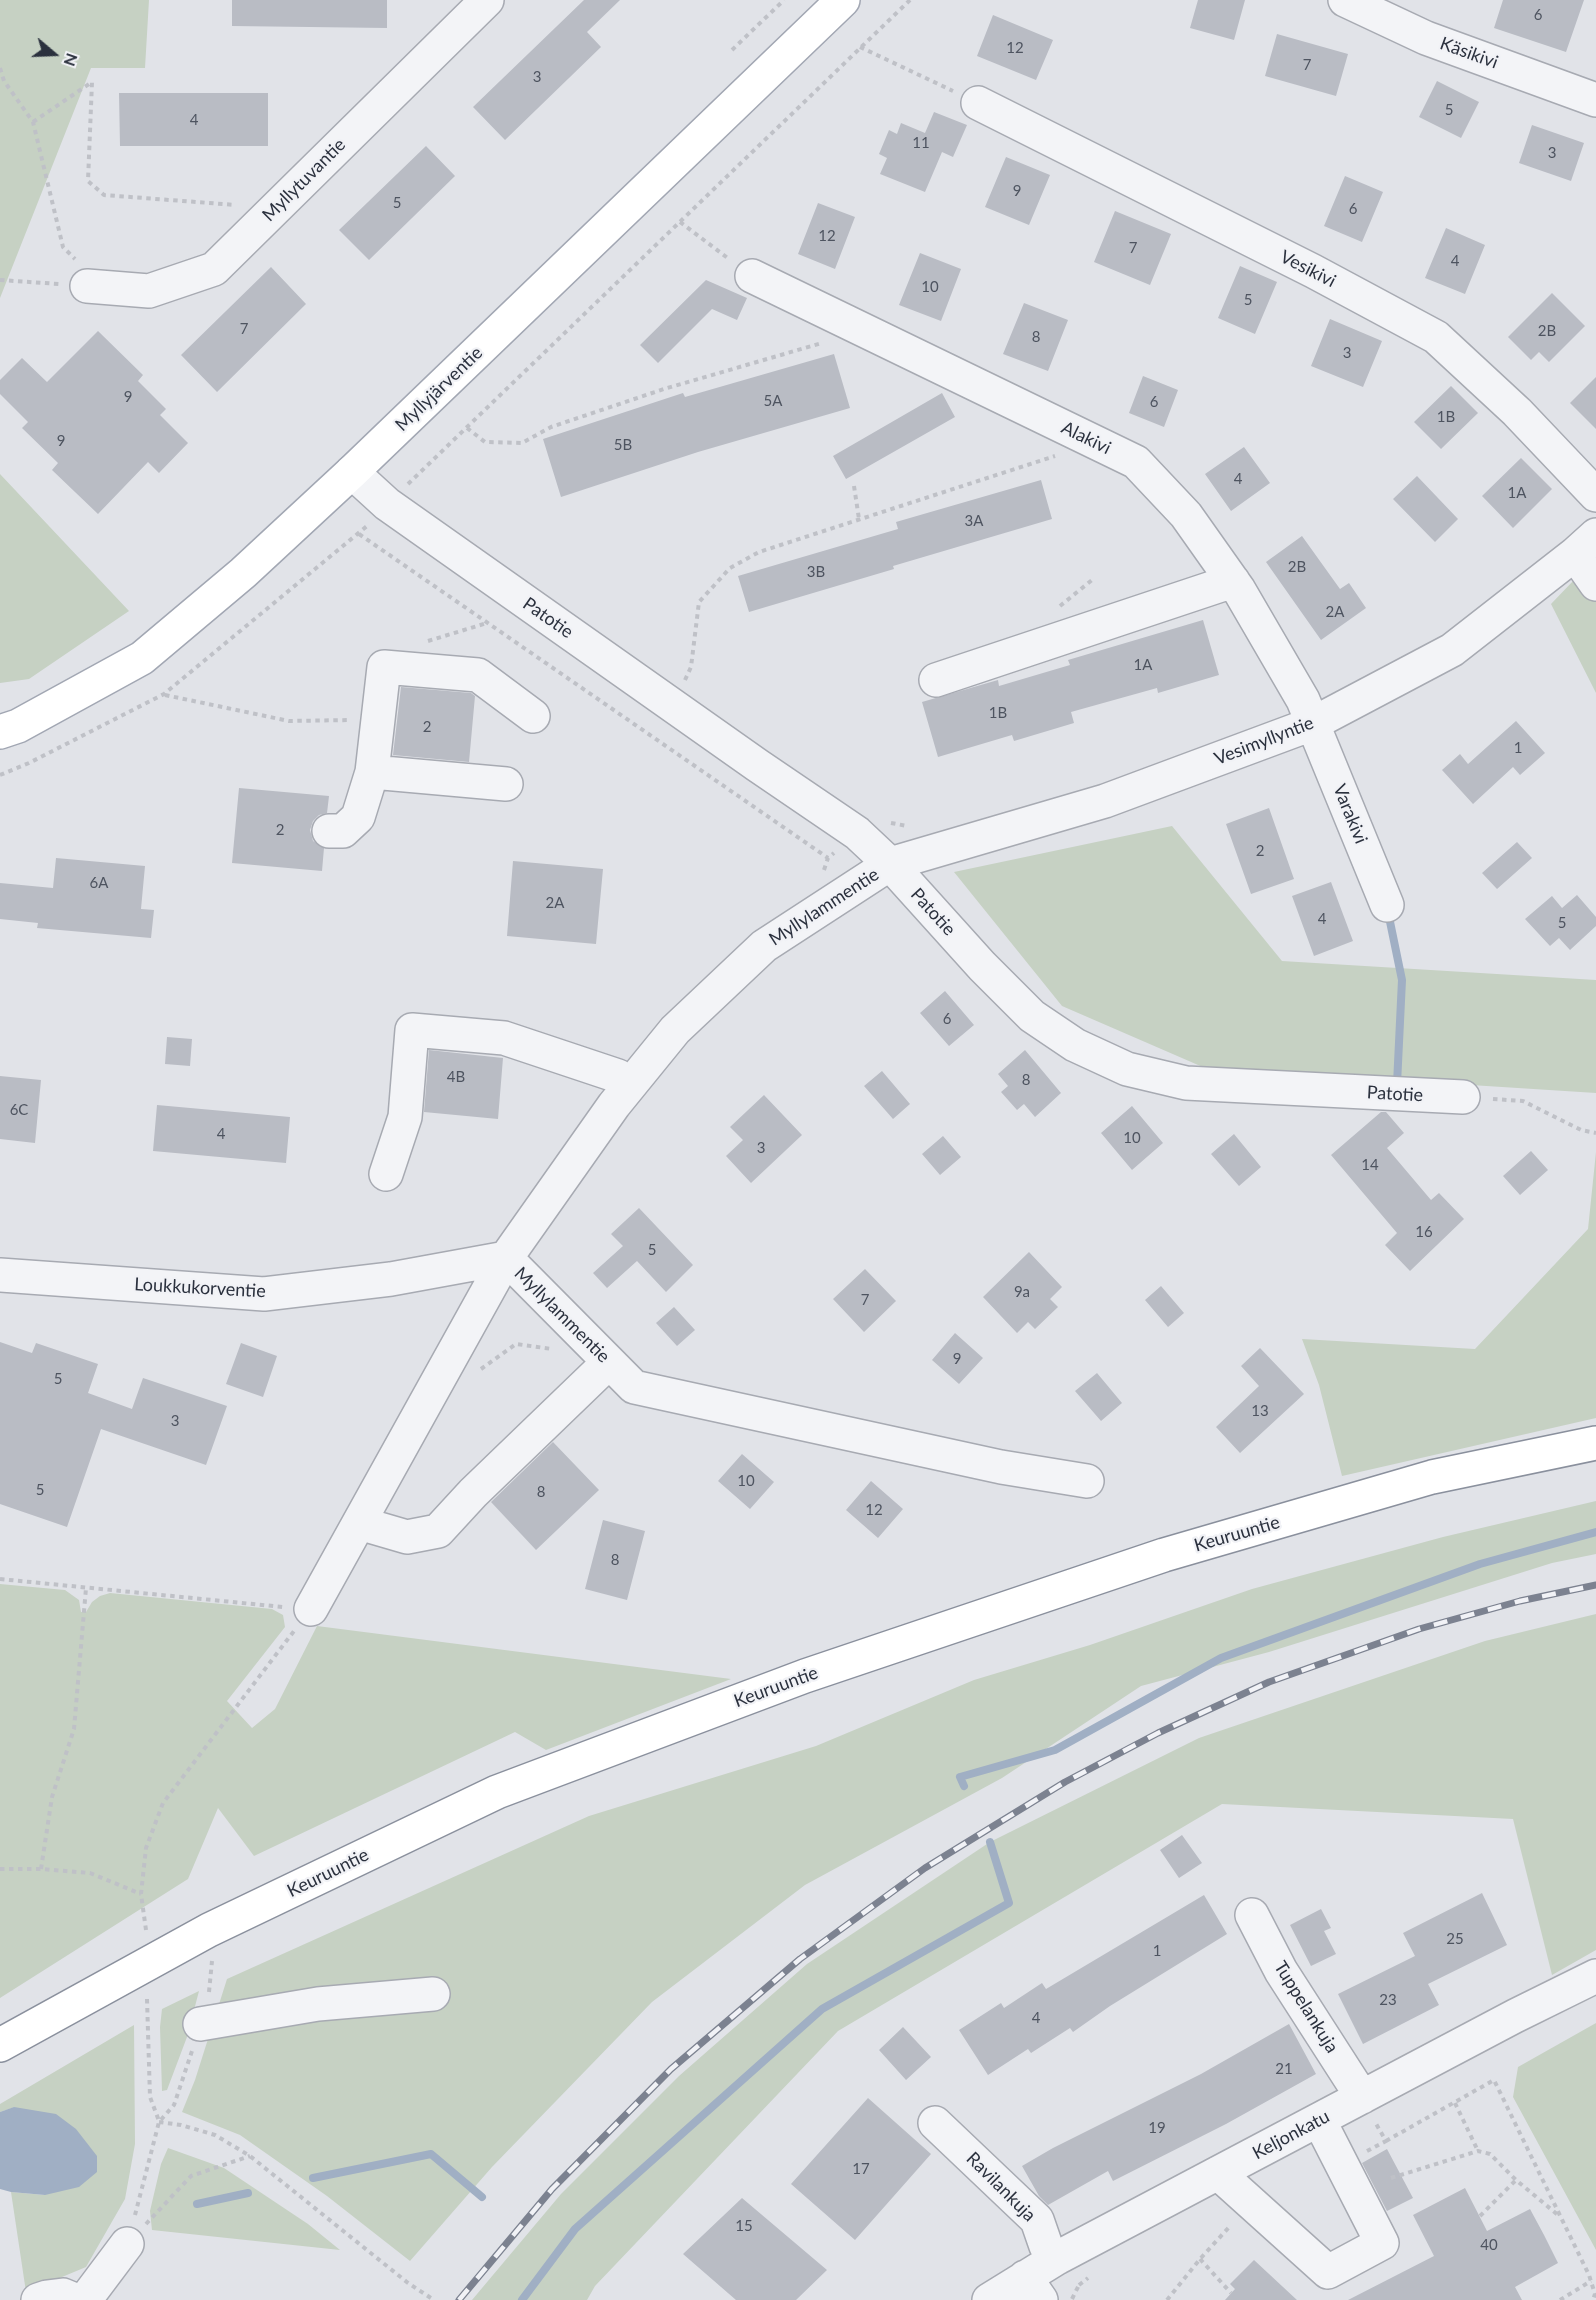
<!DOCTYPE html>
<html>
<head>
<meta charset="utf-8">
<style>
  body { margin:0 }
  #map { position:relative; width:1596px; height:2300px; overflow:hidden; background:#e1e3e8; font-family:Lato,sans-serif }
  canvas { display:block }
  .north { position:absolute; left:24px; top:24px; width:60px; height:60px; -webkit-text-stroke:4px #f1f2f6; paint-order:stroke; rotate:109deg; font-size:16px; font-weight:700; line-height:24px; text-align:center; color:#2b313e }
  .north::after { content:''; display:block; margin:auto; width:21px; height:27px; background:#2b313e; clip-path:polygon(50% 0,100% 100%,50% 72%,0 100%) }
</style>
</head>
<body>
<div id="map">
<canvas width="1596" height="2300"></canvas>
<div class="north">N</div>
</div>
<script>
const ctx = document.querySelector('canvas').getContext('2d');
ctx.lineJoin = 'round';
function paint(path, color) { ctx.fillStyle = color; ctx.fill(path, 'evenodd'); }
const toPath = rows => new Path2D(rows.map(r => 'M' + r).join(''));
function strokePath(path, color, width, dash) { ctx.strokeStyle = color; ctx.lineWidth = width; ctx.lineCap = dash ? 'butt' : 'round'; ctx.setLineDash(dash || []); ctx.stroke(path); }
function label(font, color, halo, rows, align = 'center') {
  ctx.font = font + ' Lato,sans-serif'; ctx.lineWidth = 4.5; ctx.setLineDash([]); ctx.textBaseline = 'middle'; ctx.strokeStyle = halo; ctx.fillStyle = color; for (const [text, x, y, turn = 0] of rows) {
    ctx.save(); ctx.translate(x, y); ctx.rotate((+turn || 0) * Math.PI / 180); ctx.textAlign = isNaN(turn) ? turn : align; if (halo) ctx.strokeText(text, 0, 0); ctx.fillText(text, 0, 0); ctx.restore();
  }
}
paint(toPath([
  [0,0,149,0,145,68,91,68,0,298],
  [0,474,129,611,29,679,0,683],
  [1596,557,1596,693,1551,604],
  [1172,826,1282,961,1596,980,1596,1093,1205,1068,1062,1006,954,872],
  [1596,1152,1596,1418,1342,1476,1319,1385,1302,1339,1475,1349,1588,1229],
  [1596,1501,1596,1554,1552,1563,1269,1652,1141,1686,1002,1778,805,1885,652,2002,492,2167,410,2261,327,2196,240,2135,182,2112,195,2080,227,1979,589,1816,816,1746,974,1680,1090,1645,1252,1589,1443,1537],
  [0,1584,65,1590,79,1600,81,1612,86,1612,92,1602,100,1596,110,1593,272,1609,283,1615,285,1627,227,1701,252,1728,275,1709,317,1626,731,1679,546,1750,515,1732,254,1856,218,1808,188,1879,0,1998],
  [1596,1614,1596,1950,1552,1975,1513,1819,1222,1804,838,2031,595,2286,587,2300,472,2300,561,2194,679,2076,807,1964,990,1842,1199,1738,1485,1641],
  [199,1991,187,2037,167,2090,162,2091,160,2027,162,2009],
  [1596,2023,1596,2250,1513,2097,1518,2067],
  [134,2025,135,2144,125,2199,86,2267,26,2292,11,2192,45,2195,15,2107,0,2112,0,2104],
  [168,2148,224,2168,308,2224,340,2250,152,2230,150,2211,161,2164]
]), '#c6d1c3');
paint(toPath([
  [14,2107,56,2114,76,2129,97,2156,97,2172,79,2187,45,2195,11,2192,0,2189,0,2112]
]), '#a0afc4');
strokePath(toPath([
  [1388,912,1402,980,1397,1084],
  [964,1786,960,1777,1055,1750,1221,1658,1480,1564,1596,1532],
  [313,2178,431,2154,482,2197],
  [197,2204,248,2193],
  [522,2300,575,2229,822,2009,1009,1903,990,1842]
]), '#a0afc4', 8);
paint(toPath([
  [232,0,387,0,387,28,232,26],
  [584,0,620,0,587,32,601,47,505,140,473,107],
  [1198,0,1245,0,1234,40,1190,28],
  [1503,0,1584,0,1566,52,1494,28],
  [993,15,1053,40,1036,80,977,56],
  [1277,34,1348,54,1336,96,1265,76],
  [1437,81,1479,102,1461,138,1419,117],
  [119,93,268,93,268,146,120,146],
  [934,112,967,125,953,157,942,152,925,192,880,174,887,158,879,154,889,130,897,134,901,123,925,133],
  [1532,125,1584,143,1571,181,1519,163],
  [426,146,455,176,369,260,339,230],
  [1006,157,1050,175,1029,225,985,207],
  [1345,176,1383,192,1362,242,1324,226],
  [818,203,855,217,835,269,798,254],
  [1115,211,1171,234,1150,285,1094,262],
  [1446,228,1485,245,1465,294,1425,278],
  [920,253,961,269,941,321,899,305],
  [1240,266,1277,282,1255,334,1218,318],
  [271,267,306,304,217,392,181,355],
  [706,280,747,298,737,320,712,309,658,363,640,345],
  [1552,293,1585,326,1549,362,1539,352,1531,360,1508,337],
  [1024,303,1068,320,1048,371,1003,354],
  [1330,319,1382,341,1363,387,1311,366],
  [98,331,143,375,138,381,166,409,160,415,188,443,159,473,148,462,98,514,52,470,58,463,22,428,28,422,0,394,0,380,22,358,47,382],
  [834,354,850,408,698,452,561,497,543,439,683,393,685,397],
  [1143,376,1178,390,1164,427,1129,413],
  [1596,377,1596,429,1570,403],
  [1451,386,1478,413,1441,449,1414,422],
  [942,393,955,417,846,479,833,456],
  [1244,447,1270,483,1231,511,1205,474],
  [1521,458,1552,489,1513,528,1482,496],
  [1417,476,1458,519,1435,542,1393,499],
  [1041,480,1052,519,893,566,894,569,749,612,738,576,898,529,896,522],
  [1302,536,1340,589,1349,583,1366,608,1321,640,1266,562],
  [1203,620,1219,675,1158,693,1157,688,1071,712,1074,723,1014,741,1012,735,938,757,922,702,998,680,999,686,1070,665,1068,660],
  [401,687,471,693,475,696,469,762,393,755],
  [1516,721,1545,753,1520,775,1513,767,1473,804,1442,770,1460,754,1468,764],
  [239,788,329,796,327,813,319,815,313,821,310,830,313,841,324,848,322,871,232,863],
  [1269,808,1294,879,1251,894,1226,824],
  [1517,842,1532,858,1497,889,1482,873],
  [56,858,145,866,141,909,154,910,151,938,37,928,38,923,0,919,0,883,53,888],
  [513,861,603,869,596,944,507,936],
  [1331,882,1353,941,1314,956,1292,896],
  [1577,895,1596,917,1596,926,1570,950,1559,938,1550,946,1525,919,1552,896,1562,908],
  [945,991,974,1025,949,1046,920,1013],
  [167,1037,192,1039,190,1066,165,1064],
  [429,1050,503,1058,498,1119,424,1112],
  [1025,1050,1061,1093,1035,1117,1024,1104,1017,1110,1001,1092,1008,1086,998,1074],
  [882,1071,910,1104,893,1119,864,1086],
  [0,1076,41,1080,35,1143,0,1139],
  [764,1095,802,1135,751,1183,726,1156,743,1140,730,1127],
  [157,1105,290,1117,286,1163,153,1151],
  [1132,1106,1163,1143,1132,1170,1101,1133],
  [1381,1112,1386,1112,1404,1133,1387,1148,1431,1200,1439,1193,1464,1219,1410,1271,1385,1245,1397,1233,1331,1155],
  [1234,1134,1261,1167,1239,1186,1211,1154],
  [943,1136,961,1157,940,1175,922,1154],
  [1531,1151,1548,1170,1520,1195,1503,1176],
  [639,1208,693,1265,666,1292,637,1261,607,1288,593,1273,623,1246,611,1234],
  [1029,1252,1062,1287,1050,1299,1058,1307,1035,1329,1028,1322,1017,1333,983,1297],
  [865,1269,896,1301,864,1332,833,1299],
  [1161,1286,1184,1313,1168,1327,1145,1300],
  [674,1307,695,1330,677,1346,656,1323],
  [955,1333,983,1358,959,1384,932,1360],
  [0,1342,32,1353,36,1343,98,1364,88,1393,132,1409,143,1378,227,1406,206,1465,101,1429,67,1527,0,1504],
  [241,1343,277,1356,263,1397,226,1384],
  [1260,1348,1304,1394,1240,1453,1216,1427,1259,1386,1241,1366],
  [1097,1373,1122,1403,1101,1421,1075,1391],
  [553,1442,599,1490,536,1550,491,1502],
  [742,1454,774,1482,750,1509,718,1481],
  [871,1481,903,1509,878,1538,846,1510],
  [603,1520,645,1531,627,1600,585,1589],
  [1182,1835,1202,1863,1179,1878,1160,1850],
  [1482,1893,1507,1945,1428,1984,1439,2005,1363,2044,1338,1994,1415,1956,1403,1933],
  [1204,1895,1227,1934,1110,2006,1073,2032,1070,2028,1031,2053,1028,2049,988,2075,959,2030,1001,2003,1004,2008,1042,1983,1046,1989],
  [1321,1909,1331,1928,1324,1931,1336,1954,1311,1966,1290,1925],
  [1289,2024,1316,2074,1226,2124,1113,2181,1108,2171,1048,2205,1039,2196,1022,2166,1053,2148,1201,2074],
  [903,2027,931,2057,906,2080,879,2050],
  [868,2098,931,2154,855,2240,791,2184],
  [1387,2149,1413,2198,1387,2211,1362,2163],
  [1465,2188,1487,2231,1530,2209,1544,2235,1558,2263,1515,2287,1522,2300,1348,2300,1434,2256,1413,2215],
  [742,2198,827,2270,796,2300,736,2300,683,2254],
  [1254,2260,1297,2300,1225,2300,1235,2289,1230,2284]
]), '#b9bcc4');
const minor = toPath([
  [1345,0,1426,38,1596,100],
  [978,103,1313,271,1436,337,1517,412,1596,495],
  [752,276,1136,462,1186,515,1239,590,1303,700,1387,905],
  [87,286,149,291,214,269,487,0],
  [352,472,387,504,757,765,857,833,890,864,982,966,1032,1016,1075,1045,1127,1069,1186,1083,1463,1097],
  [1575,554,1596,584],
  [936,680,1233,581],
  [506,784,372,772,384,667,478,675,533,716],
  [329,831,343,831,358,817,372,772],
  [386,1174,405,1117,412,1030,504,1038,618,1076],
  [506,1258,634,1387,1001,1467,1087,1481],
  [0,1275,264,1294,391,1279,506,1258],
  [359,1523,407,1537,438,1531,473,1493,609,1362],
  [311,1609,506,1258,614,1105,675,1030,764,946,890,864,1105,801,1312,724,1452,650,1575,554,1596,535],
  [1252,1915,1281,1971,1362,2097],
  [200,2024,318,2004,433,1994],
  [935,2123,1037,2220,1046,2246,1057,2258],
  [1218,2173,1328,2272,1382,2243,1319,2120],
  [1025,2277,1041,2300],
  [38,2300,47,2297,63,2295,75,2300],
  [85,2300,127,2244],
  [989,2300,1057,2258,1515,2016,1596,1976]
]);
const major = toPath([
  [0,732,18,726,142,658,243,573,352,472,843,0]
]);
const highway = toPath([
  [0,2045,209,1930,497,1792,805,1676,1164,1555,1432,1477,1596,1443]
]);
strokePath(minor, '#a7aab2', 36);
strokePath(major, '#a2a7b3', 36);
strokePath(highway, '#8a909d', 36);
strokePath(toPath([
  [860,47,953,91],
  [732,50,784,0],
  [0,68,4,81,33,122,63,247,75,259],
  [33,122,92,82,88,181,104,195,236,205],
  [680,222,729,259],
  [0,280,59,284],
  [467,428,485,442,522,443,551,427,664,389,822,343],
  [408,484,910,0],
  [854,486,859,519],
  [359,534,828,858],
  [1060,606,1092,580],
  [428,641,487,623],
  [685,680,691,667,699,602,730,568,759,552,1055,456],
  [165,695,289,721,350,720],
  [0,775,29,763,164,694,367,526],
  [891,823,907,826],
  [824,870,828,858,834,853],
  [1493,1099,1523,1101,1581,1130,1596,1133],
  [481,1369,516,1344,552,1349],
  [0,1579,283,1607],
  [0,1869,41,1869,90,1873,141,1894],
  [41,1869,52,1797,74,1729,86,1588],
  [146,1930,141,1894,146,1848,163,1803,294,1631],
  [209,1992,212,1961],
  [147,1999,150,2097,159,2121],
  [1455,2103,1478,2151],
  [159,2122,181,2125,215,2135,250,2156,408,2283,434,2300],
  [1386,2141,1494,2080,1589,2275,1595,2294,1593,2300],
  [1367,2151,1386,2141,1375,2122],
  [1391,2178,1478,2151,1490,2154,1516,2180,1558,2215],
  [135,2215,159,2122,174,2105,192,2051],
  [1480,2216,1516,2180],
  [146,2224,191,2176,250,2156],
  [1200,2259,1231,2293],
  [1079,2285,1088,2278],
  [1072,2299,1079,2285],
  [1167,2300,1200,2259,1231,2225],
  [1560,2300,1591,2281]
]), '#bfc1c7', 4, [4.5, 4.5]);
strokePath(minor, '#f3f4f7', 33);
strokePath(major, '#fff', 33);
strokePath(highway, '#fff', 33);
const rail = toPath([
  [459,2300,552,2189,671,2069,800,1959,925,1868,1065,1782,1158,1733,1269,1682,1419,1629,1520,1601,1596,1585]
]);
strokePath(rail, '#7c8290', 7);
strokePath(rail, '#f1f2f6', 4.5, [14]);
label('15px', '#4e5460', null, [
  ["6",1538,15],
  ["12",1015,48],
  ["7",1307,65],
  ["3",537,77],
  ["5",1449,110],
  ["4",194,120],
  ["11",921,143],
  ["3",1552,153],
  ["9",1017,191],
  ["5",397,203],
  ["6",1353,209],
  ["12",827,236],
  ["7",1133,248],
  ["4",1455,261],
  ["10",930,287],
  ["5",1248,300],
  ["7",244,329],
  ["2B",1547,331],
  ["8",1036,337],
  ["3",1347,353],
  ["9",128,397],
  ["5A",773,401],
  ["6",1154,402],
  ["1B",1446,417],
  ["9",61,441],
  ["5B",623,445],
  ["4",1238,479],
  ["1A",1517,493],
  ["3A",974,521],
  ["2B",1297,567],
  ["3B",816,572],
  ["2A",1335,612],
  ["1A",1143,665],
  ["1B",998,713],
  ["2",427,727],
  ["1",1518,748],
  ["2",280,830],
  ["2",1260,851],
  ["6A",99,883],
  ["2A",555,903],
  ["4",1322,919],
  ["5",1562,923],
  ["6",947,1019],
  ["4B",456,1077],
  ["8",1026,1080],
  ["6C",19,1110],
  ["4",221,1134],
  ["10",1132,1138],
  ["3",761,1148],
  ["14",1370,1165],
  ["16",1424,1232],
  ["5",652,1250],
  ["9a",1022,1292],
  ["7",865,1300],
  ["9",957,1359],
  ["5",58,1379],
  ["13",1260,1411],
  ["3",175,1421],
  ["10",746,1481],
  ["5",40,1490],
  ["8",541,1492],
  ["12",874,1510],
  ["8",615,1560],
  ["25",1455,1939],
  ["1",1157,1951],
  ["23",1388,2000],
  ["4",1036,2018],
  ["21",1284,2069],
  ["19",1157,2128],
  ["17",861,2169],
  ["15",744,2226],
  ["40",1489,2245]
]);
label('18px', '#2b313e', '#f1f2f6', [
  ["Käsikivi",1469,53,20],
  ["Myllytuvantie",304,180,-45],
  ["Vesikivi",1308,269,27],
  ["Myllyjärventie",439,389,-44],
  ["Alakivi",1086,438,26],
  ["Patotie",548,618,35],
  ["Vesimyllyntie",1264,741,-21],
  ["Varakivi",1350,814,68],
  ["Myllylammentie",824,907,-33],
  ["Patotie",933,912,48],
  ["Patotie",1395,1094,3],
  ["Loukkukorventie",200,1288,3],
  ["Myllylammentie",562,1315,45],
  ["Keuruuntie",1237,1534,-16],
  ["Keuruuntie",776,1687,-20],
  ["Keuruuntie",328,1873,-26],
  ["Tuppelankuja",1306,2007,58],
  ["Keljonkatu",1291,2135,-28],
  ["Ravilankuja",1001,2187,45]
]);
</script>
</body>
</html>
